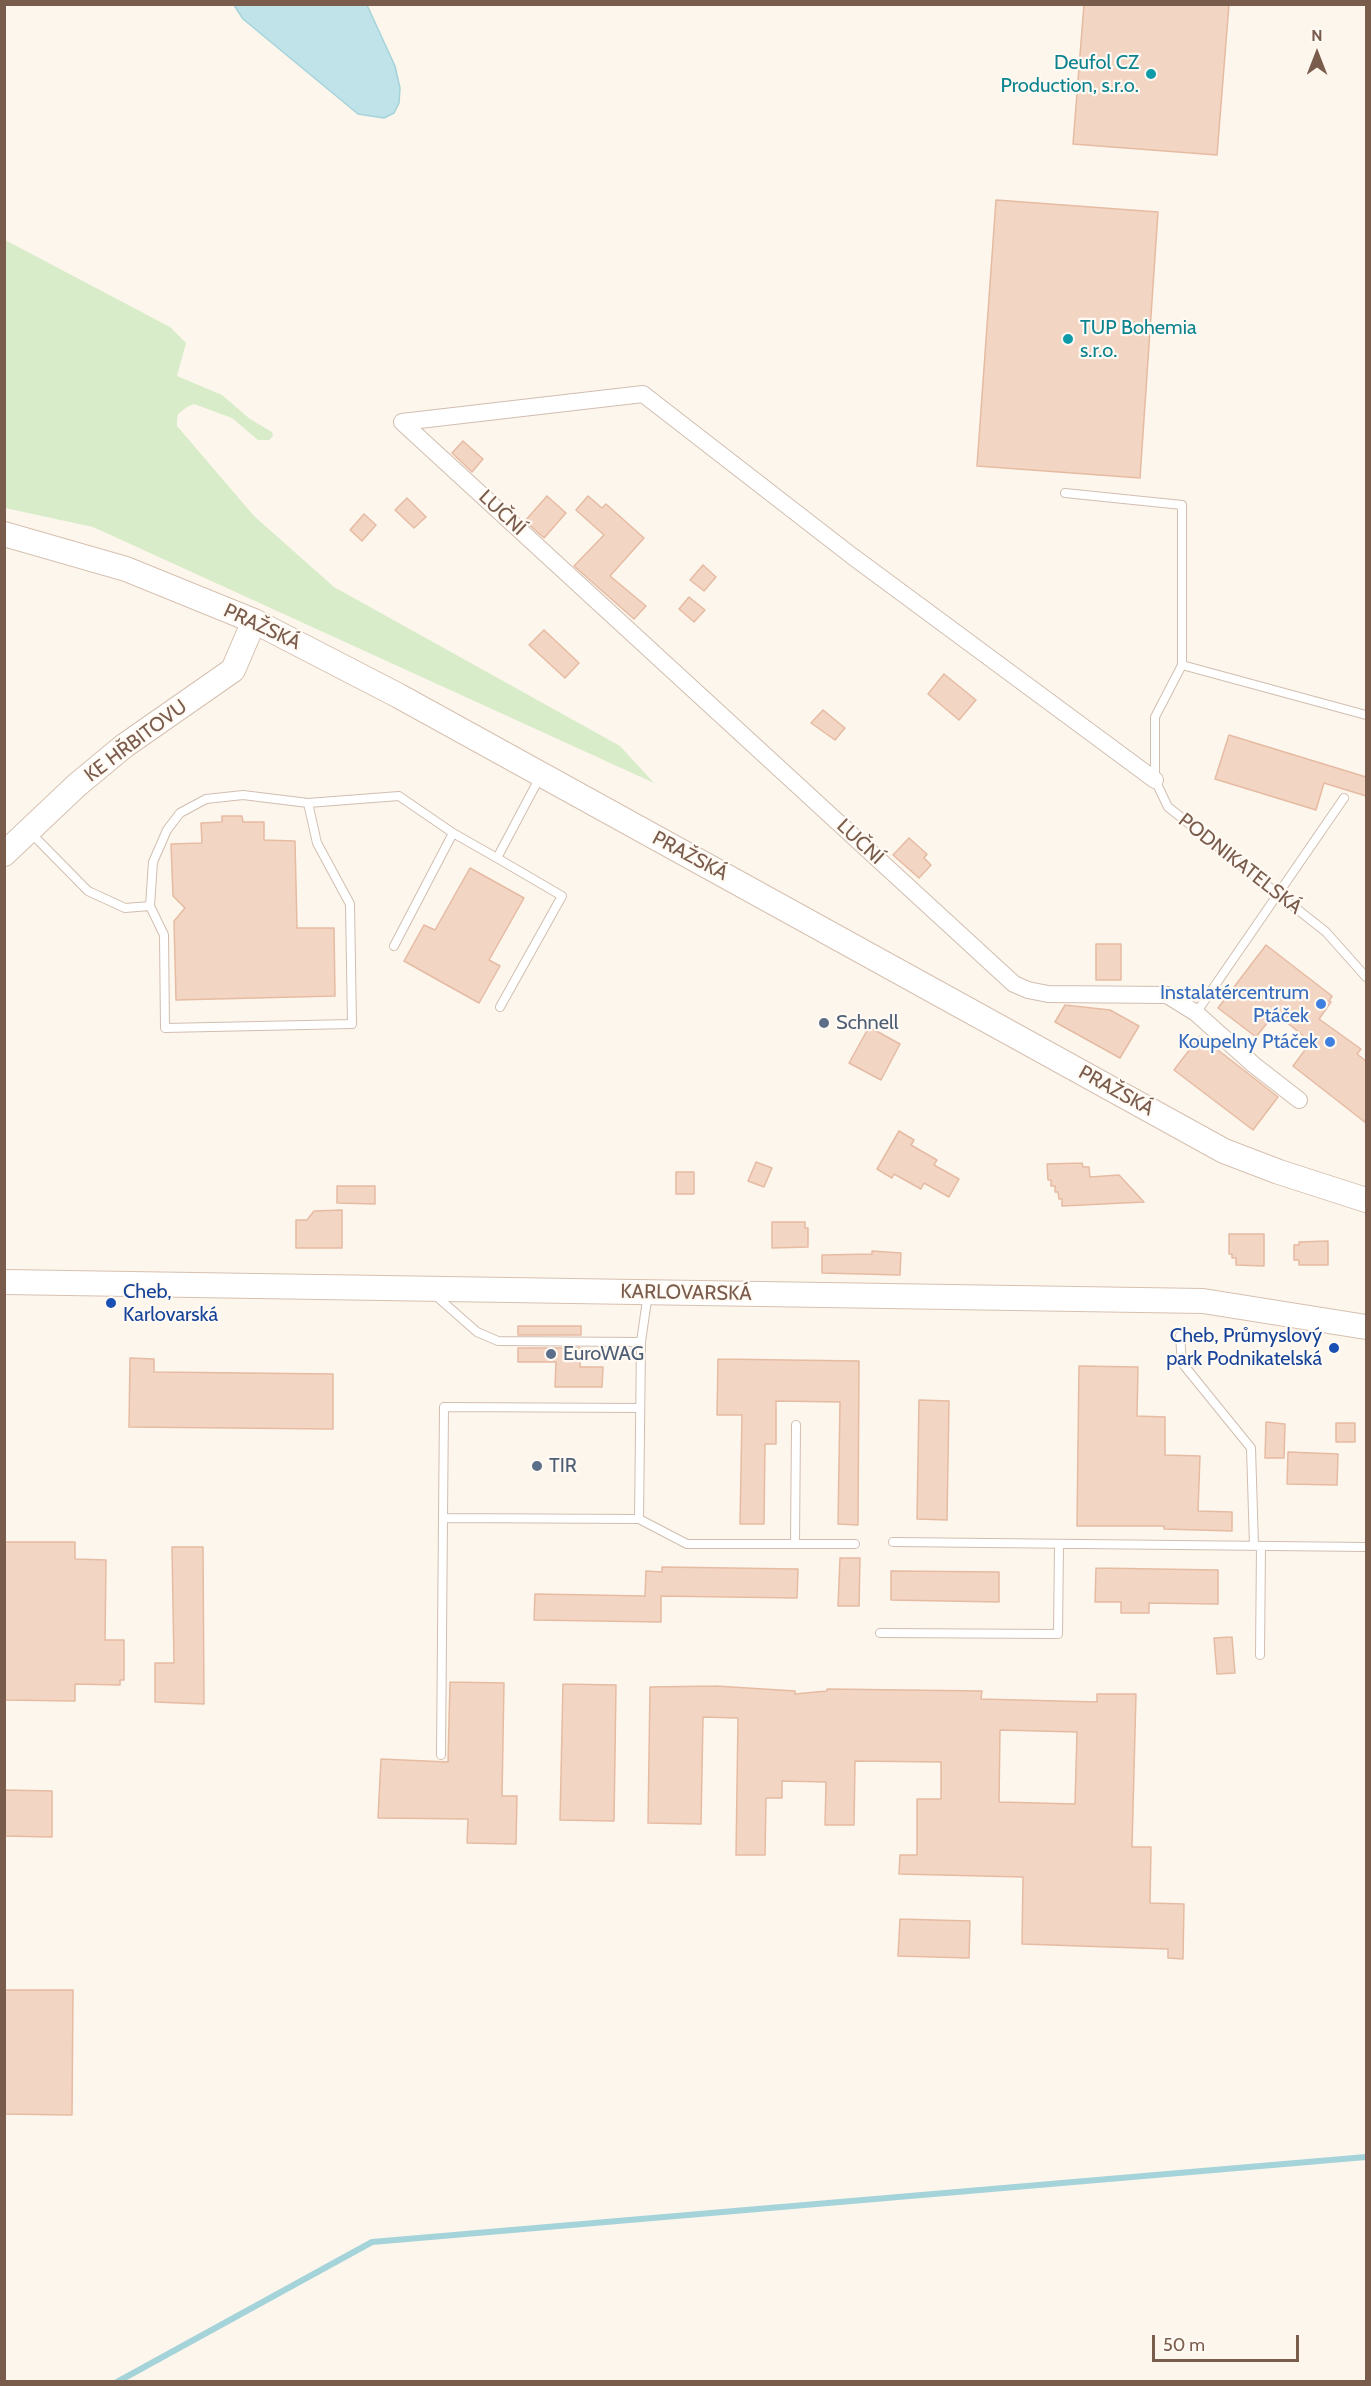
<!DOCTYPE html>
<html>
<head>
<meta charset="utf-8">
<style>
  body { margin:0 }
  #map { position:relative; width:1371px; height:2386px; overflow:hidden; background:#fdf6ec; font-family:Cabin,sans-serif }
  canvas { display:block }
  .frame { position:absolute; inset:0; border:6px solid #7a5c4d; pointer-events:none }
  .north { position:absolute; left:1287px; top:24px; width:60px; height:60px; -webkit-text-stroke:4px #fffaf3; paint-order:stroke; rotate:0deg; font-size:16px; font-weight:700; line-height:24px; text-align:center; color:#7a5c4d }
  .north::after { content:''; display:block; margin:auto; width:21px; height:27px; background:#7a5c4d; clip-path:polygon(50% 0,100% 100%,50% 72%,0 100%) }
  .scale { position:absolute; left:1152px; top:2335px; width:147px; height:27px; box-sizing:border-box; border:3px solid #7a5c4d; border-top:0; padding-left:8px; font-size:18px; line-height:21px; white-space:nowrap; color:#7a5c4d; -webkit-text-stroke:4px #fffaf3; paint-order:stroke }
</style>
</head>
<body>
<div id="map">
<canvas width="1371" height="2386"></canvas>
<div class="frame"></div>
<div class="north">N</div>
<div class="scale">50 m</div>
</div>
<script>
const ctx = document.querySelector('canvas').getContext('2d');
ctx.lineJoin = 'round';
function paint(path, color) { ctx.fillStyle = color; ctx.fill(path, 'evenodd'); }
const toPath = rows => new Path2D(rows.map(r => 'M' + r).join(''));
function strokePath(path, color, width, dash) { ctx.strokeStyle = color; ctx.lineWidth = width; ctx.lineCap = dash ? 'butt' : 'round'; ctx.setLineDash(dash || []); ctx.stroke(path); }
function label(font, color, halo, rows, align = 'center') {
  ctx.font = font + ' Cabin,sans-serif'; ctx.lineWidth = 4.5; ctx.setLineDash([]); ctx.textBaseline = 'middle'; ctx.strokeStyle = halo; ctx.fillStyle = color; for (const [text, x, y, turn = 0] of rows) {
    ctx.save(); ctx.translate(x, y); ctx.rotate((+turn || 0) * Math.PI / 180); ctx.textAlign = isNaN(turn) ? turn : align; if (halo) ctx.strokeText(text, 0, 0); ctx.fillText(text, 0, 0); ctx.restore();
  }
}
paint(toPath([
  [5,240,170,327,186,343,177,376,222,395,250,419,272,432,273,436,269,440,258,440,232,418,194,404,187,407,178,414,177,420,177,426,254,516,334,587,620,746,654,783,93,527,5,508]
]), '#d8ecc9');
const water = toPath([
  [234,5,367,5,395,66,400,88,399,103,394,113,384,118,358,114,243,19,234,5]
]);
paint(water, '#bfe3e8');
strokePath(water, '#a5d3da', 1.5);
strokePath(toPath([
  [117,2382,372,2242,1366,2157]
]), '#a5d3da', 6);
const building = toPath([
  [1084,4,1229,4,1217,155,1073,144,1084,4],
  [996,200,1158,212,1140,478,977,466,996,200],
  [463,441,483,459,472,472,452,453,463,441],
  [547,496,566,513,544,538,525,521,547,496],
  [588,496,602,508,606,504,644,538,610,576,646,606,634,619,574,566,604,535,576,510,588,496],
  [407,498,426,517,414,528,395,510,407,498],
  [364,514,376,525,362,541,350,530,364,514],
  [703,565,716,577,704,591,690,580,703,565],
  [689,597,705,610,694,622,679,609,689,597],
  [544,630,579,663,565,678,529,645,544,630],
  [944,674,976,700,959,720,928,694,944,674],
  [823,710,845,728,835,740,811,723,823,710],
  [1229,735,1366,777,1366,796,1324,783,1316,810,1215,779,1229,735],
  [222,816,242,816,243,822,264,822,264,840,295,841,297,928,334,928,335,996,176,1000,174,921,185,908,173,896,171,844,202,843,201,823,222,822,222,816],
  [909,838,927,854,924,858,931,865,919,878,893,855,909,838],
  [470,868,524,898,489,960,500,966,479,1003,404,961,424,925,435,930,470,868],
  [1096,944,1121,944,1121,980,1096,980,1096,944],
  [1266,945,1332,996,1329,1001,1331,1002,1319,1019,1361,1049,1357,1054,1366,1061,1366,1123,1293,1066,1311,1042,1275,1013,1256,1037,1218,1008,1266,945],
  [1065,1005,1110,1010,1139,1026,1120,1058,1055,1022,1065,1005],
  [869,1027,900,1044,881,1080,849,1063,869,1027],
  [1200,1036,1278,1097,1253,1130,1174,1070,1200,1036],
  [899,1131,914,1140,911,1145,937,1160,934,1165,959,1179,949,1197,924,1183,921,1189,894,1174,892,1178,877,1169,899,1131],
  [756,1162,772,1168,764,1187,748,1181,756,1162],
  [1082,1163,1083,1167,1089,1167,1090,1177,1119,1175,1144,1202,1062,1206,1062,1199,1059,1199,1058,1192,1055,1192,1055,1186,1051,1186,1051,1180,1048,1180,1047,1164,1082,1163],
  [676,1172,694,1172,694,1194,676,1194,676,1172],
  [337,1186,375,1186,375,1204,337,1203,337,1186],
  [342,1210,342,1248,296,1248,296,1220,307,1220,314,1211,342,1210],
  [772,1222,805,1222,805,1228,808,1228,808,1247,772,1248,772,1222],
  [1229,1234,1264,1234,1264,1266,1236,1265,1236,1258,1232,1258,1232,1254,1229,1254,1229,1234],
  [1328,1241,1328,1265,1299,1265,1299,1260,1294,1260,1294,1245,1299,1245,1299,1242,1328,1241],
  [872,1251,901,1253,900,1275,822,1273,822,1255,872,1254,872,1251],
  [518,1326,581,1326,581,1335,518,1335,518,1326],
  [518,1348,581,1348,580,1367,603,1367,602,1387,555,1387,556,1362,518,1362,518,1348],
  [130,1358,154,1359,154,1372,333,1374,333,1429,129,1427,130,1358],
  [718,1359,859,1361,858,1525,838,1524,840,1402,776,1401,776,1444,765,1444,764,1524,740,1524,742,1415,717,1415,718,1359],
  [1079,1366,1138,1367,1137,1416,1165,1417,1165,1455,1200,1456,1198,1511,1232,1512,1232,1531,1164,1529,1164,1526,1077,1526,1079,1366],
  [919,1400,949,1401,947,1520,917,1519,919,1400],
  [1266,1422,1285,1424,1284,1458,1265,1458,1266,1422],
  [1336,1423,1355,1423,1355,1442,1336,1442,1336,1423],
  [1288,1452,1338,1454,1337,1485,1287,1484,1288,1452],
  [4,1542,75,1542,75,1559,106,1560,105,1640,124,1640,124,1680,120,1680,120,1685,75,1684,75,1701,4,1700,4,1542],
  [172,1547,203,1547,204,1704,155,1702,155,1663,174,1663,172,1547],
  [840,1558,860,1558,859,1606,838,1606,840,1558],
  [662,1567,798,1569,797,1598,661,1596,661,1622,534,1620,535,1594,645,1596,646,1571,662,1572,662,1567],
  [1096,1568,1218,1570,1218,1604,1149,1603,1149,1613,1121,1613,1121,1602,1095,1602,1096,1568],
  [891,1571,999,1572,999,1602,891,1600,891,1571],
  [1232,1637,1235,1673,1217,1674,1214,1638,1232,1637],
  [450,1682,504,1683,502,1796,517,1796,516,1844,467,1843,468,1819,378,1818,381,1759,448,1762,450,1682],
  [563,1684,616,1685,614,1821,560,1820,563,1684],
  [716,1686,795,1691,795,1694,827,1691,827,1689,982,1691,981,1699,1097,1702,1097,1694,1136,1694,1132,1847,1151,1847,1150,1903,1184,1904,1183,1959,1168,1958,1168,1949,1022,1944,1023,1877,899,1874,900,1855,917,1855,917,1799,941,1799,941,1762,855,1761,854,1825,825,1825,826,1782,782,1781,782,1798,766,1798,765,1855,736,1855,738,1718,703,1717,701,1824,648,1823,650,1687,716,1686],
  [1000,1730,1077,1732,1075,1804,999,1802,1000,1730],
  [4,1790,52,1791,52,1837,4,1836,4,1790],
  [900,1919,970,1921,969,1958,898,1956,900,1919],
  [4,1990,73,1990,72,2115,4,2114,4,1990]
]);
paint(building, '#f3d5c3');
strokePath(building, '#e6bba3', 1.5);
const lane = toPath([
  [1065,493,1182,505,1182,665,1155,717,1155,780,1168,807,1326,932,1366,977],
  [1182,665,1366,715],
  [243,795,308,803,317,843,350,904,352,1024,165,1028,164,935,150,906,153,862,167,830,180,813,206,799,243,795],
  [308,803,399,796,453,833],
  [30,832,88,891,125,908,150,906],
  [394,946,453,833,497,858],
  [500,1007,562,896,497,858,541,775],
  [1196,1013,1344,798],
  [435,1295,477,1332,498,1341,641,1342],
  [1180,1336,1182,1363,1251,1448,1254,1546],
  [640,1408,444,1407,443,1518,639,1519,641,1342,648,1293],
  [639,1519,687,1544,855,1544],
  [893,1542,1366,1547],
  [795,1544,796,1425],
  [880,1633,1058,1634,1059,1544],
  [1260,1655,1261,1546],
  [441,1755,443,1518]
]);
const street = toPath([
  [402,422,1014,984,1028,990,1048,994,1167,995,1196,1013,1254,1065,1299,1100],
  [402,422,643,394,852,556,1155,780]
]);
const secondary = toPath([
  [4,534,126,569,254,621,399,696,1224,1151,1279,1172,1366,1200],
  [4,854,77,785,124,746,233,670,254,621],
  [4,1282,1203,1301,1366,1327]
]);
strokePath(lane, '#d1beb0', 10);
strokePath(street, '#d1beb0', 18);
strokePath(secondary, '#d6c0b0', 26);
strokePath(lane, '#fff', 8);
strokePath(street, '#fff', 16);
strokePath(secondary, '#fff', 24);
for (const [x, y, r, color] of [
  [1151,74,6,"#0f9aa8"],
  [1068,339,6,"#0f9aa8"],
  [1321,1004,6,"#3f7fe0"],
  [824,1023,6,"#5c6f8a"],
  [1330,1042,6,"#3f7fe0"],
  [111,1303,6,"#1a4fb4"],
  [1334,1348,6,"#1a4fb4"],
  [551,1354,6,"#5c6f8a"],
  [537,1466,6,"#5c6f8a"]
]) { const dot = new Path2D(); dot.arc(x, y, r, 0, 2 * Math.PI); ctx.fillStyle = color; ctx.fill(dot); strokePath(dot, '#fffaf3', 2); }
label('20px', '#0d838f', '#fffaf3', [
  ["Deufol CZ",1139,63],
  ["Production, s.r.o.",1139,86],
  ["TUP Bohemia",1080,328,"left"],
  ["s.r.o.",1080,351,"left"]
], 'right');
label('20px', '#7a5c4d', '#fffaf3', [
  ["LUČNÍ",502,513,43],
  ["PRAŽSKÁ",262,627,25],
  ["KE HŘBITOVU",136,741,-37],
  ["LUČNÍ",860,842,43],
  ["PRAŽSKÁ",690,856,28],
  ["PODNIKATELSKÁ",1240,864,38],
  ["PRAŽSKÁ",1116,1091,29],
  ["KARLOVARSKÁ",686,1293,1]
]);
label('20px', '#366cbe', '#fffaf3', [
  ["Instalatércentrum",1309,993],
  ["Ptáček",1309,1016],
  ["Koupelny Ptáček",1318,1042]
], 'right');
label('20px', '#4e5e75', '#fffaf3', [
  ["Schnell",836,1023],
  ["EuroWAG",563,1354],
  ["TIR",549,1466]
], 'left');
label('20px', '#164399', '#fffaf3', [
  ["Cheb,",123,1292],
  ["Karlovarská",123,1315],
  ["Cheb, Průmyslový",1322,1336,"right"],
  ["park Podnikatelská",1322,1359,"right"]
], 'left');
</script>
</body>
</html>
